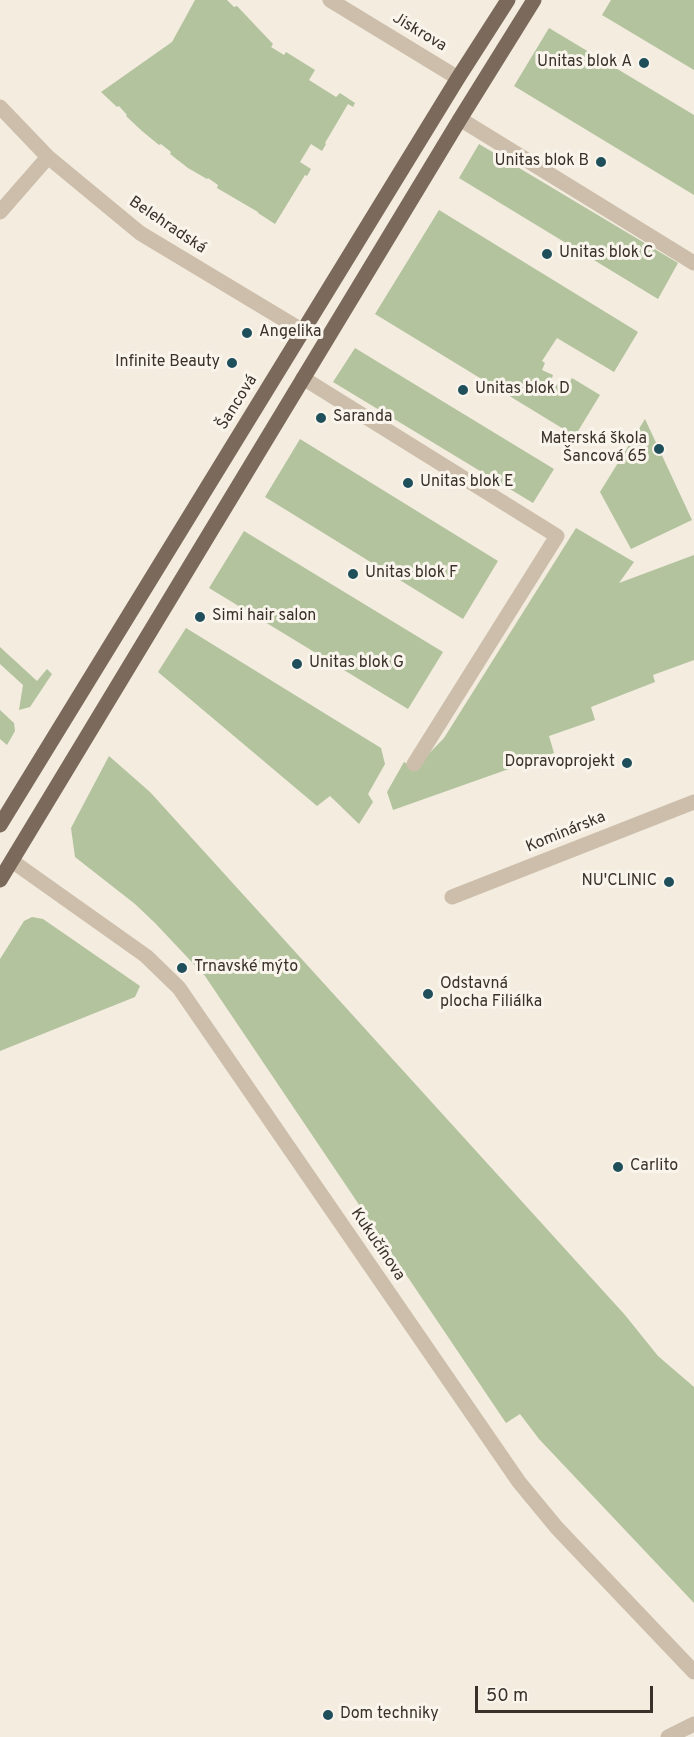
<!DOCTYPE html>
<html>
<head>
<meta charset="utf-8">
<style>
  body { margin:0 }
  #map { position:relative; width:694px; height:1737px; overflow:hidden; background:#f3ecdf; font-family:Overpass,sans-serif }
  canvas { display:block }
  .scale { position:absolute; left:475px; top:1686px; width:178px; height:27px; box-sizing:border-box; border:3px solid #39312a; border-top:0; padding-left:8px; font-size:18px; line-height:21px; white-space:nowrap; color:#39312a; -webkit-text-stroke:4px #faf5ec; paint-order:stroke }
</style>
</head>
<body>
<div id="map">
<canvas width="694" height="1737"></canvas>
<div class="scale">50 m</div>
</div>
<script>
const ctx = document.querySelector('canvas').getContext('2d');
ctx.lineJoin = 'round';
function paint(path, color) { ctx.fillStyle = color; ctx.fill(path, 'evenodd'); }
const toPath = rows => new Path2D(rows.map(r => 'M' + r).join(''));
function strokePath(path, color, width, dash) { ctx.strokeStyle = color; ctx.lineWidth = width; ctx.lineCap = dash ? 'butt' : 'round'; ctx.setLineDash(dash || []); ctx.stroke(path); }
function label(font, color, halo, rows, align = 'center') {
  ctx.font = font + ' Overpass,sans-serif'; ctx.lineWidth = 6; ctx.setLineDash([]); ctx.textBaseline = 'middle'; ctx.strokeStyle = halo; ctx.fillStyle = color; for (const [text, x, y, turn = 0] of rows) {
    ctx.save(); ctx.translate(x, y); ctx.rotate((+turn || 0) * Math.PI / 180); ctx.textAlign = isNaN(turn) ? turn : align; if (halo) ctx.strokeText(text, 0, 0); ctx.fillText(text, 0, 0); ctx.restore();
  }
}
paint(toPath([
  [195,0,227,0,234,7,237,6,273,44,271,47,284,55,286,52,315,70,309,80,336,97,340,93,355,103,353,107,348,104,325,143,326,144,322,151,311,144,300,162,311,169,307,176,305,175,275,224,258,213,258,212,217,188,218,185,208,178,207,179,188,168,170,154,171,152,161,144,159,145,142,131,126,116,127,115,119,106,117,107,101,92,172,42],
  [611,0,694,0,694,70,602,15],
  [549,28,694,115,694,195,514,86],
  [479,144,678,263,658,299,459,178],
  [439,210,638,332,614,372,557,338,542,361,545,363,542,370,553,375,551,381,566,389,572,378,600,395,575,436,375,314],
  [355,348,554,469,533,503,333,382],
  [645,419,692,520,631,549,600,492],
  [300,439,498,561,463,619,265,497],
  [576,528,634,562,619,583,694,555,694,660,653,675,655,682,591,707,595,720,549,736,554,753,393,810,387,792,404,762,415,768,444,738],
  [244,531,443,652,408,709,209,588],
  [186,628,381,748,385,764,368,794,373,802,359,824,330,796,317,806,158,672],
  [0,647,37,681,47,669,52,674,30,707,19,710,23,685,0,664],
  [0,710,14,723,15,731,7,745,0,739],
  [109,756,150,792,625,1315,658,1356,694,1387,694,1603,539,1439,520,1414,506,1423,205,976,155,923,135,904,75,857,71,828],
  [32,917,43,919,140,986,135,997,0,1051,0,959,24,921]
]), '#b2c39e');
strokePath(toPath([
  [330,0,458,78],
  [0,107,48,157,140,233,303,331],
  [460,119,694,263],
  [0,212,48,157],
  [303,378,557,536,414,764],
  [12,861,146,956,179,988,519,1482,557,1528,694,1672],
  [452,897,694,802],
  [668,1737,694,1724]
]), '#ccbeaa', 15);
strokePath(toPath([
  [0,825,458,78,508,0],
  [0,880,460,119,534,0]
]), '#7b6a5b', 15);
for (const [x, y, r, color] of [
  [644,63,6,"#1f4f5b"],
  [601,162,6,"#1f4f5b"],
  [547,254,6,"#1f4f5b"],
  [247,333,6,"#1f4f5b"],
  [232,363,6,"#1f4f5b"],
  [463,390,6,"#1f4f5b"],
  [321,418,6,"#1f4f5b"],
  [659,449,6,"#1f4f5b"],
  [408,483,6,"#1f4f5b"],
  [353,574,6,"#1f4f5b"],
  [200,617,6,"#1f4f5b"],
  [297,664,6,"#1f4f5b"],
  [627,763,6,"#1f4f5b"],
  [669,882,6,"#1f4f5b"],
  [182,968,6,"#1f4f5b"],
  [428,994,6,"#1f4f5b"],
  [618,1167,6,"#1f4f5b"],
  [328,1715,6,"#1f4f5b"]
]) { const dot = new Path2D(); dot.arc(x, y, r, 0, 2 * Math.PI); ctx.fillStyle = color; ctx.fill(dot); strokePath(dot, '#faf5ec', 2); }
label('16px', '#39312a', '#faf5ec', [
  ["Jiskrova",419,33,31],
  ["Belehradská",167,226,34],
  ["Šancová",238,403,-58],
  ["Kominárska",566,833,-22],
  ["Kukučínova",377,1245,56]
]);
label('16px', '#39312a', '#faf5ec', [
  ["Unitas blok A",632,63,"right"],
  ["Unitas blok B",589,162,"right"],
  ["Unitas blok C",559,254],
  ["Angelika",259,333],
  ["Infinite Beauty",220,363,"right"],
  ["Unitas blok D",475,390],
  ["Saranda",333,418],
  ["Materská škola",647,440,"right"],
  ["Šancová 65",647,458,"right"],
  ["Unitas blok E",420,483],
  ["Unitas blok F",365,574],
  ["Simi hair salon",212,617],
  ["Unitas blok G",309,664],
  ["Dopravoprojekt",615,763,"right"],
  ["NU'CLINIC",657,882,"right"],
  ["Trnavské mýto",194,968],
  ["Odstavná",440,985],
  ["plocha Filiálka",440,1003],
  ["Carlito",630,1167],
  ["Dom techniky",340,1715]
], 'left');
</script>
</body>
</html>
